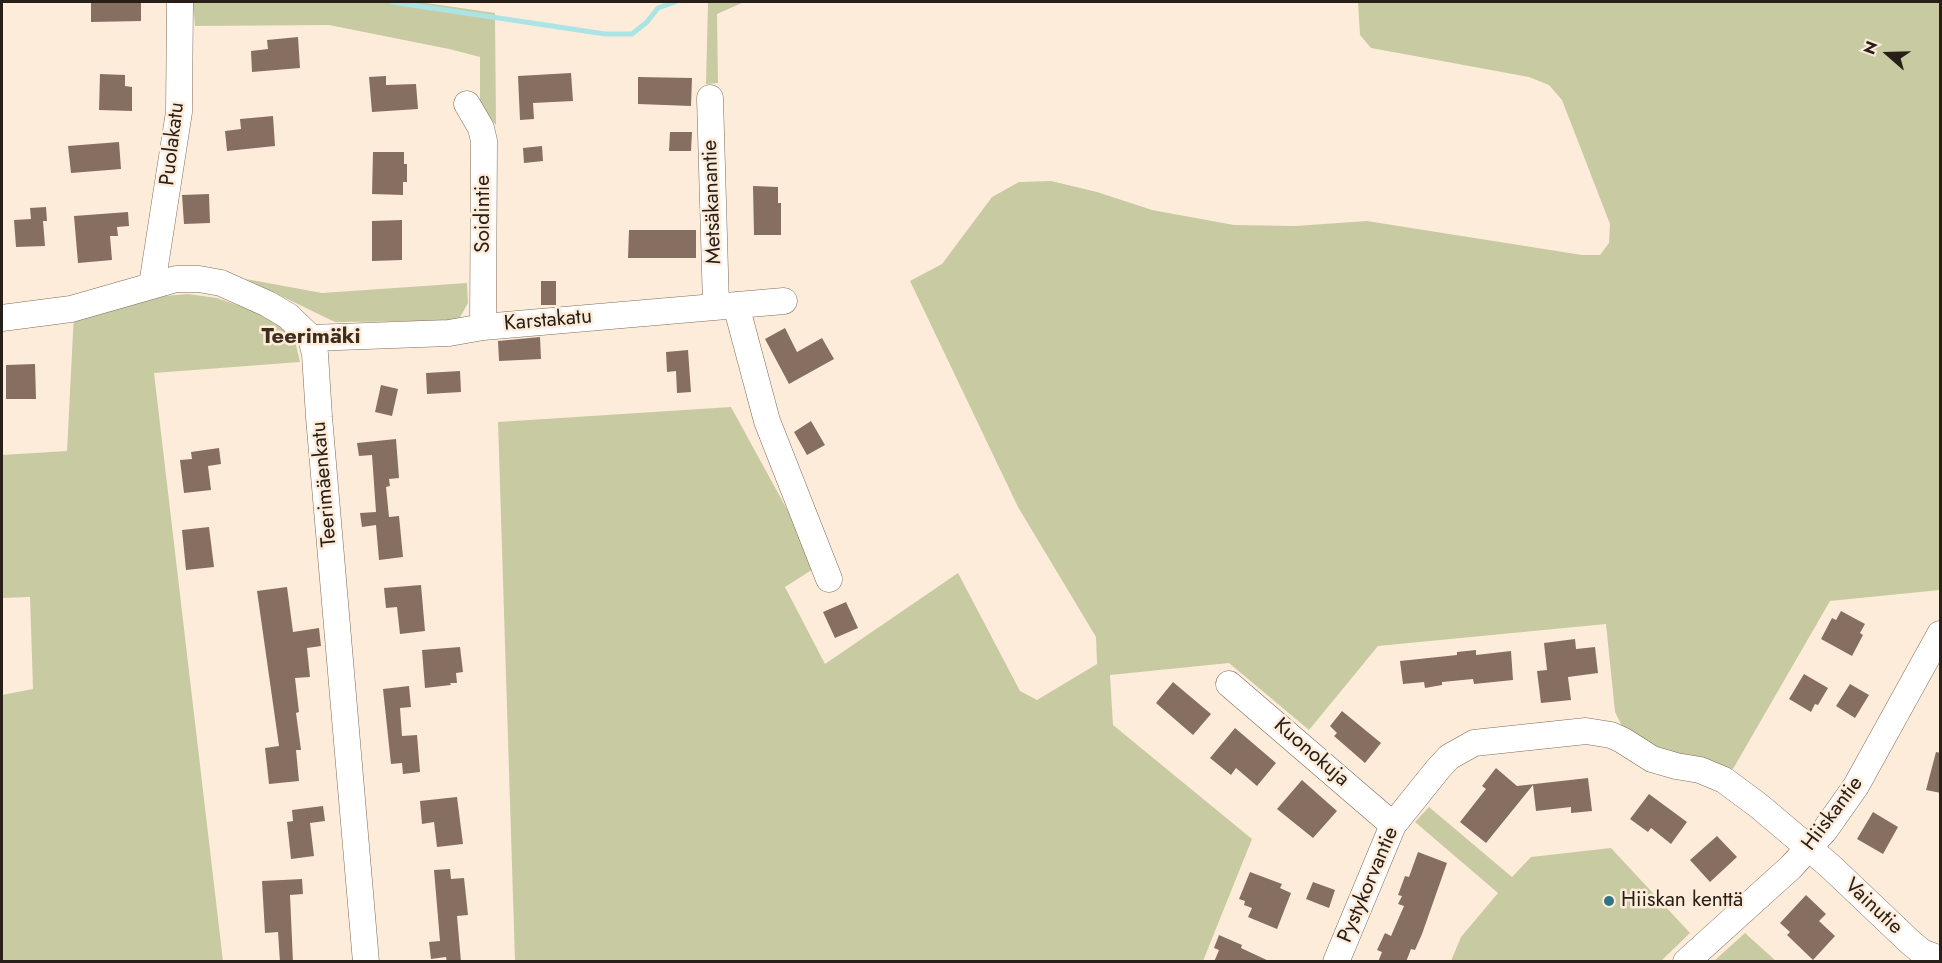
<!DOCTYPE html>
<html>
<head>
<meta charset="utf-8">
<style>
  body { margin:0 }
  #map { position:relative; width:1942px; height:963px; overflow:hidden; background:#feecdb; font-family:Jost,sans-serif }
  canvas { display:block }
  .frame { position:absolute; inset:0; border:3px solid #282018; pointer-events:none }
  .north { position:absolute; left:1858px; top:24px; width:60px; height:60px; -webkit-text-stroke:4px #feecdb; paint-order:stroke; rotate:290deg; font-size:16px; font-weight:700; line-height:24px; text-align:center; color:#282018 }
  .north::after { content:''; display:block; margin:auto; width:21px; height:27px; background:#282018; clip-path:polygon(50% 0,100% 100%,50% 72%,0 100%) }
</style>
</head>
<body>
<div id="map">
<canvas width="1942" height="963"></canvas>
<div class="frame"></div>
<div class="north">N</div>
</div>
<script>
const ctx = document.querySelector('canvas').getContext('2d');
ctx.lineJoin = 'round';
function paint(path, color) { ctx.fillStyle = color; ctx.fill(path, 'evenodd'); }
const toPath = rows => new Path2D(rows.map(r => 'M' + r).join(''));
function strokePath(path, color, width, dash) { ctx.strokeStyle = color; ctx.lineWidth = width; ctx.lineCap = dash ? 'butt' : 'round'; ctx.setLineDash(dash || []); ctx.stroke(path); }
function label(font, color, halo, rows, align = 'center') {
  ctx.font = font + ' Jost,sans-serif'; ctx.lineWidth = 5; ctx.setLineDash([]); ctx.textBaseline = 'middle'; ctx.strokeStyle = halo; ctx.fillStyle = color; for (const [text, x, y, turn = 0] of rows) {
    ctx.save(); ctx.translate(x, y); ctx.rotate((+turn || 0) * Math.PI / 180); ctx.textAlign = isNaN(turn) ? turn : align; if (halo) ctx.strokeText(text, 0, 0); ctx.fillText(text, 0, 0); ctx.restore();
  }
}
paint(toPath([
  [193,2,419,2,495,13,496,125,480,107,480,57,449,49,329,25,195,26],
  [708,2,744,2,717,14,718,83,706,84],
  [1358,2,1940,2,1940,590,1830,601,1733,769,1714,763,1666,755,1633,737,1622,726,1615,712,1606,624,1378,646,1309,730,1229,663,1110,675,1113,725,1252,839,1203,961,515,961,498,422,731,407,818,566,785,587,825,664,958,573,1020,691,1037,700,1097,664,1096,637,1018,507,910,281,942,264,992,197,1019,182,1051,181,1097,192,1152,210,1234,225,1295,226,1367,221,1582,255,1600,255,1609,243,1610,224,1562,100,1549,85,1529,77,1371,48,1360,35],
  [246,279,322,293,467,283,468,303,458,321,335,322],
  [188,294,217,298,251,310,280,325,295,341,300,362,154,373,223,961,2,962,2,695,33,689,30,597,2,598,2,455,67,451,74,313,164,296],
  [1429,807,1512,877,1531,857,1611,848,1690,933,1661,961,1451,961,1461,937,1498,893,1415,822],
  [1745,933,1776,961,1714,961]
]), '#c8cba1');
strokePath(toPath([
  [392,2,605,34,632,34,647,22,658,8,675,2]
]), '#aae4e4', 5);
paint(toPath([
  [91,2,141,2,141,21,91,22],
  [298,37,300,68,252,72,251,51,268,49,267,40],
  [571,73,573,101,533,103,534,119,520,120,518,76],
  [100,74,125,75,125,86,132,87,132,111,99,110],
  [386,76,386,85,416,84,418,109,372,112,369,77],
  [638,77,692,78,691,106,638,104],
  [273,116,275,146,227,151,225,131,241,129,240,119],
  [670,132,692,132,691,151,669,151],
  [119,142,121,169,71,173,68,146],
  [542,146,543,161,524,163,523,148],
  [373,152,404,152,404,164,407,164,407,182,403,182,403,195,372,194],
  [753,186,778,187,778,203,781,203,781,235,754,235],
  [209,194,210,223,184,224,182,195],
  [46,207,47,221,43,221,45,246,16,247,14,220,31,219,30,208],
  [128,212,129,226,117,227,118,236,110,236,112,260,78,263,74,216],
  [402,220,402,260,372,261,372,221],
  [629,230,696,230,696,258,628,258],
  [541,281,556,281,556,305,541,305],
  [785,328,797,352,822,338,834,359,789,384,765,339],
  [540,337,541,359,499,361,498,341],
  [688,350,691,392,677,393,676,371,667,372,666,352],
  [35,364,36,399,6,399,6,365],
  [460,371,461,392,427,394,426,373],
  [381,385,398,389,392,416,375,412],
  [811,421,825,445,807,455,794,432],
  [396,439,399,478,389,479,390,486,386,487,389,517,399,516,403,557,379,560,376,525,362,527,360,513,376,512,372,455,359,456,357,443],
  [219,448,221,464,208,466,211,490,184,493,180,460,192,459,191,452],
  [209,527,214,567,186,570,182,530],
  [421,585,425,631,400,634,397,607,386,608,384,588],
  [287,587,293,632,319,628,321,646,307,648,310,677,295,678,299,712,296,713,301,750,296,750,299,781,269,784,265,748,279,746,257,591],
  [846,602,858,628,835,638,823,612],
  [1841,611,1865,624,1860,633,1863,635,1852,656,1821,639,1832,618,1836,620],
  [1575,639,1576,649,1595,647,1598,673,1568,677,1571,700,1541,703,1537,671,1547,670,1544,643],
  [460,647,463,672,456,673,457,683,450,683,451,685,425,688,422,650],
  [1476,650,1476,655,1511,651,1513,680,1474,684,1473,679,1442,682,1442,685,1425,688,1424,682,1403,684,1400,661,1457,655,1457,652],
  [1804,674,1828,688,1818,705,1815,704,1811,712,1789,699],
  [1173,682,1211,714,1193,735,1156,703],
  [1850,684,1869,695,1855,718,1836,706],
  [409,686,411,707,400,708,402,736,417,735,420,772,403,774,402,763,391,764,383,689],
  [1342,711,1381,743,1365,763,1334,736,1337,733,1330,726],
  [1235,728,1276,763,1257,786,1236,768,1231,775,1210,758],
  [1936,752,1941,753,1941,793,1926,790],
  [1496,768,1517,786,1588,778,1592,811,1571,813,1571,807,1536,811,1533,785,1486,843,1460,822,1486,789,1482,786],
  [1302,780,1337,811,1313,838,1277,809],
  [1649,794,1687,822,1671,844,1651,828,1648,832,1630,819],
  [457,797,463,844,437,847,434,822,422,824,420,801],
  [323,806,325,821,310,823,314,856,291,859,287,822,293,821,292,810],
  [1873,812,1898,827,1883,854,1857,839],
  [1717,836,1737,857,1710,882,1690,860],
  [1418,852,1447,863,1422,934,1415,950,1411,949,1406,962,1378,962,1382,952,1377,950,1385,933,1391,936,1404,906,1398,904,1402,896,1398,895,1405,876,1409,877],
  [450,869,451,879,464,878,468,915,457,916,461,962,447,962,446,957,431,959,429,942,440,941,434,870],
  [1250,872,1282,884,1280,888,1291,893,1277,929,1248,917,1252,908,1244,905,1245,901,1239,899],
  [302,879,303,894,290,895,293,962,280,962,278,932,265,933,262,881],
  [1313,882,1335,890,1329,908,1306,899],
  [1806,895,1826,914,1819,921,1835,936,1813,960,1787,935,1790,932,1780,923],
  [1219,935,1242,945,1241,948,1271,962,1214,962,1219,950,1214,948]
]), '#866f60');
const minor = toPath([
  [710,98,716,306],
  [467,104,481,128,484,141,483,327],
  [152,285,179,112,180,2],
  [736,305,767,421,829,579],
  [2,318,71,309,176,279,199,279,221,283,268,304,288,316,311,338,315,354,319,417,366,962],
  [311,338,449,333,483,327,784,301],
  [1229,684,1393,825],
  [1336,962,1393,825,1438,769,1449,757,1474,743,1586,731,1611,735,1622,740,1652,759,1676,766,1700,770,1724,780,1759,806,1830,866,1910,942,1922,952,1940,959],
  [1686,962,1791,867,1825,830,1856,786,1940,634]
]);
strokePath(minor, '#7f6c59', 27);
strokePath(minor, '#fff', 26);
for (const [x, y, r, color] of [
  [1609,901,6,"#317585"]
]) { const dot = new Path2D(); dot.arc(x, y, r, 0, 2 * Math.PI); ctx.fillStyle = color; ctx.fill(dot); strokePath(dot, '#feecdb', 2); }
label('21px', '#282018', '#feecdb', [
  ["Puolakatu",173,144,-83],
  ["Metsäkanantie",713,202,-92],
  ["Soidintie",484,214,-90],
  ["Karstakatu",548,321,-5],
  ["Teerimäenkatu",325,484,-95],
  ["Kuonokuja",1311,753,41],
  ["Hiiskantie",1833,814,-53],
  ["Pystykorvantie",1369,885,-67],
  ["Vainutie",1873,907,43]
]);
label('21px', '#282018', '#feecdb', [
  ["Hiiskan kenttä",1621,901]
], 'left');
label('bold 22px', '#3d2d1c', '#feecdb', [
  ["Teerimäki",311,338]
]);
</script>
</body>
</html>
